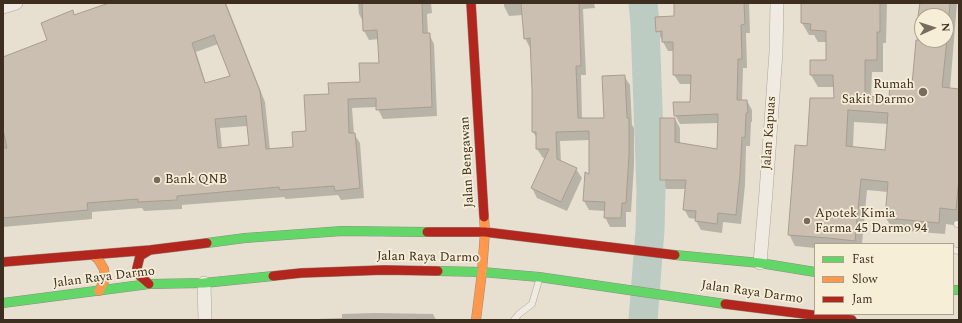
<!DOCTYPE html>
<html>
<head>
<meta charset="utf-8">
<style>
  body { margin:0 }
  #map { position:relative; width:962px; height:323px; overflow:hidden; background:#e7e0d1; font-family:Spectral,serif }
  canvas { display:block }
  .frame { position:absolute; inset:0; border:4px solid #3d2e20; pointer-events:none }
  .legend { position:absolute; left:814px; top:243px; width:140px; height:72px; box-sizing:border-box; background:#f7eed8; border:1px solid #ada18e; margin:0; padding:5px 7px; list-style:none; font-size:12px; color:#3d2e20 }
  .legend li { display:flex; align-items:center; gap:8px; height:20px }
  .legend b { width:20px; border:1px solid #ada18e }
  .north { position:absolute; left:914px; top:8px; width:40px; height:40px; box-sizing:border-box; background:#f7eed8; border:1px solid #ada18e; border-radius:50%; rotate:87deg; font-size:11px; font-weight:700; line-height:16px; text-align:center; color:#3d2e20 }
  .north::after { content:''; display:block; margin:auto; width:14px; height:18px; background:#786c5e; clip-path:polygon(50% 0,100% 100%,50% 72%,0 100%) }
</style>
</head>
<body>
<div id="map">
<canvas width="962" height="323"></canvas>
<div class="frame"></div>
<ul class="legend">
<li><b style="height:5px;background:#63d668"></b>Fast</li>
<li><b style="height:5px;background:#ff974d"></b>Slow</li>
<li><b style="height:5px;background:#b3261e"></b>Jam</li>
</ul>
<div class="north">N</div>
</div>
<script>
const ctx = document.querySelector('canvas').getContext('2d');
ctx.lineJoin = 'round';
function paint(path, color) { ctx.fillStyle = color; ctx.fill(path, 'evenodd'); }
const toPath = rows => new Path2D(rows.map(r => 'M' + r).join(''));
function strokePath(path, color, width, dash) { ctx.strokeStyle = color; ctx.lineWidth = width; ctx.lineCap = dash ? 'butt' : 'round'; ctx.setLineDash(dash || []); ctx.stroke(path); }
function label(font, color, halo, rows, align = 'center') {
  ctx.font = font + ' Spectral,serif'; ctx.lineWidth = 3.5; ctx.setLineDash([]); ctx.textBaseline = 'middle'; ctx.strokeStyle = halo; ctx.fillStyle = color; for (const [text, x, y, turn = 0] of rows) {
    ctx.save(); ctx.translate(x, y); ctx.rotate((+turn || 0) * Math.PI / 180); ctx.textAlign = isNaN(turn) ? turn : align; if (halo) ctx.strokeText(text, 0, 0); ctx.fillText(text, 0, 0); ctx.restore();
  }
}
paint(toPath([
  [113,3,226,3,265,102,270,150,294,148,307,132,330,95,361,83,380,64,379,39,369,40,364,31,364,23,359,14,358,3,431,3,432,13,427,14,428,34,429,34,434,44,437,116,383,119,377,107,352,108,354,134,360,143,364,198,341,200,338,195,286,199,284,197,182,205,182,209,144,211,142,208,92,212,92,219,3,227,3,57,49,41,72,11,75,16],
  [218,44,231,77,206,84,196,52],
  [248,126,250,146,222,148,220,128],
  [504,3,594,3,595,8,583,9,586,75,581,75,582,119,605,119,624,76,630,85,632,125,634,128,634,165,631,212,626,212,626,227,610,227,605,217,605,211,589,210,584,201,590,175,590,140,560,141,561,162,576,169,582,178,567,211,537,198,532,188,546,158,543,158,537,149,537,138,533,132,533,90,531,47,530,48,525,38,523,15,509,16,504,6],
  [675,3,749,3,750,33,746,33,747,68,743,68,742,101,747,101,752,110,752,122,751,122,750,146,746,146,745,185,741,224,723,222,722,233,701,230,696,221,696,219,689,218,684,209,686,189,666,189,661,180,675,119,680,128,680,144,718,150,719,123,680,124,675,115,691,103,691,84,680,84,674,75,674,51,668,51,657,31,675,17],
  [802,3,887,3,886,43,883,43,883,72,872,72,871,98,890,99,913,86,921,3,957,3,950,89,959,90,959,226,946,224,945,234,893,230,886,218,888,192,867,190,862,244,815,244,815,248,795,246,789,234,808,147,835,98,835,87,818,87,811,75,811,61,827,61,827,42,818,42,814,35,809,35,802,23],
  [922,16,946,16,946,40,922,40],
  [854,122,888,124,886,152,853,148],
  [375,313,433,314,436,320,291,320,342,318,342,314]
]), '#0003');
strokePath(toPath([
  [643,3,645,24,651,191,650,230,643,320]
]), '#bcccc2', 29);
const building = toPath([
  [109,3,225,3,260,91,266,149,293,147,292,132,306,131,304,95,329,94,328,83,360,82,359,63,379,63,377,30,363,31,362,3,422,3,423,33,430,33,432,107,376,110,376,98,348,99,349,133,355,133,360,188,335,191,334,186,280,190,279,187,177,196,177,200,138,202,138,199,87,203,88,210,3,218,3,148,7,148,3,130,3,57,47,40,41,23,73,10,74,15,109,3],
  [214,35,230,76,205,83,192,43,214,35],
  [246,116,249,145,218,148,215,119,246,116],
  [521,3,579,3,581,66,576,66,578,118,604,118,602,76,625,75,627,118,629,118,629,155,626,203,622,203,621,218,604,218,605,202,583,201,585,172,589,174,589,131,556,132,557,159,577,168,561,202,531,188,549,149,536,149,536,132,532,132,532,90,530,38,524,39,521,3],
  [674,3,744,3,745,24,741,25,742,59,738,59,737,100,747,100,748,113,746,113,745,138,742,137,740,175,736,215,718,213,717,224,695,221,696,211,683,210,686,180,660,180,660,118,675,118,675,142,717,149,718,114,674,116,673,102,690,102,691,75,673,75,673,42,662,42,662,31,656,32,655,17,674,16,674,3],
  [801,3,880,3,880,32,877,32,877,60,865,60,865,96,889,98,890,83,912,85,916,40,947,40,942,87,959,89,959,179,956,210,940,208,939,223,885,218,888,182,861,179,855,241,828,238,788,235,795,145,807,146,810,98,834,98,833,75,810,75,810,60,826,60,826,31,810,30,811,24,801,23,801,3],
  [848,110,888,113,885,150,846,146,848,110],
  [920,3,950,3,949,16,918,16,920,3]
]);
paint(building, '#cbbfb2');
strokePath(building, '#a89c90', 1);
const lane = toPath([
  [957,224,959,224],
  [953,250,959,251],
  [514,320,519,314,532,304,539,280]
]);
const street = toPath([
  [3,7,16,3],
  [760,263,766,192,776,52,777,3],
  [204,283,205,320]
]);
const fast = toPath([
  [207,243,245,238,342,231,427,232],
  [675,255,760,263,815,272],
  [438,271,482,272,539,277,725,304],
  [953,290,959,290],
  [3,303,149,284,204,283,273,276]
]);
const slow = toPath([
  [93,255,98,259,104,269,105,279,99,291],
  [476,320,482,272,485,232,484,217]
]);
const jam = toPath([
  [471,3,484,217],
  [427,232,485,232,675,255],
  [3,262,150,250,207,243],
  [273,276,301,273,384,270,438,271],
  [149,284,140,276,137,268,140,256,150,250],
  [725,304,852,320]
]);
strokePath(lane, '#ada599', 7);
strokePath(street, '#ada599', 14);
strokePath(fast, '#928b80', 10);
strokePath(slow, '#928b80', 10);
strokePath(jam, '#928b80', 10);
strokePath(lane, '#efebe3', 6);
strokePath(street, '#efebe3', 13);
strokePath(fast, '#63d668', 9);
strokePath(slow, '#ff974d', 9);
strokePath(jam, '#b3261e', 9);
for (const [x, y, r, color] of [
  [923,92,5,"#786c5e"],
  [157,180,4,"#786c5e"],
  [807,221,4,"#786c5e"]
]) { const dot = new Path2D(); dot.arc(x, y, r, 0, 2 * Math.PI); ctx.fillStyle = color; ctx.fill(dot); strokePath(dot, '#f7eed8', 1.5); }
label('13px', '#3d2e20', '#f7eed8', [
  ["Rumah",914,85,"right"],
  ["Sakit Darmo",914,100,"right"],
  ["Bank QNB",165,180],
  ["Apotek Kimia",815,214],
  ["Farma 45 Darmo 94",815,229]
], 'left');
label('13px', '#3d2e20', '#f7eed8', [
  ["Jalan Kapuas",770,133,-86],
  ["Jalan Bengawan",468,162,-93],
  ["Jalan Raya Darmo",428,258,1],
  ["Jalan Raya Darmo",104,278,-7],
  ["Jalan Raya Darmo",752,293,8]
]);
</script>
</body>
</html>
